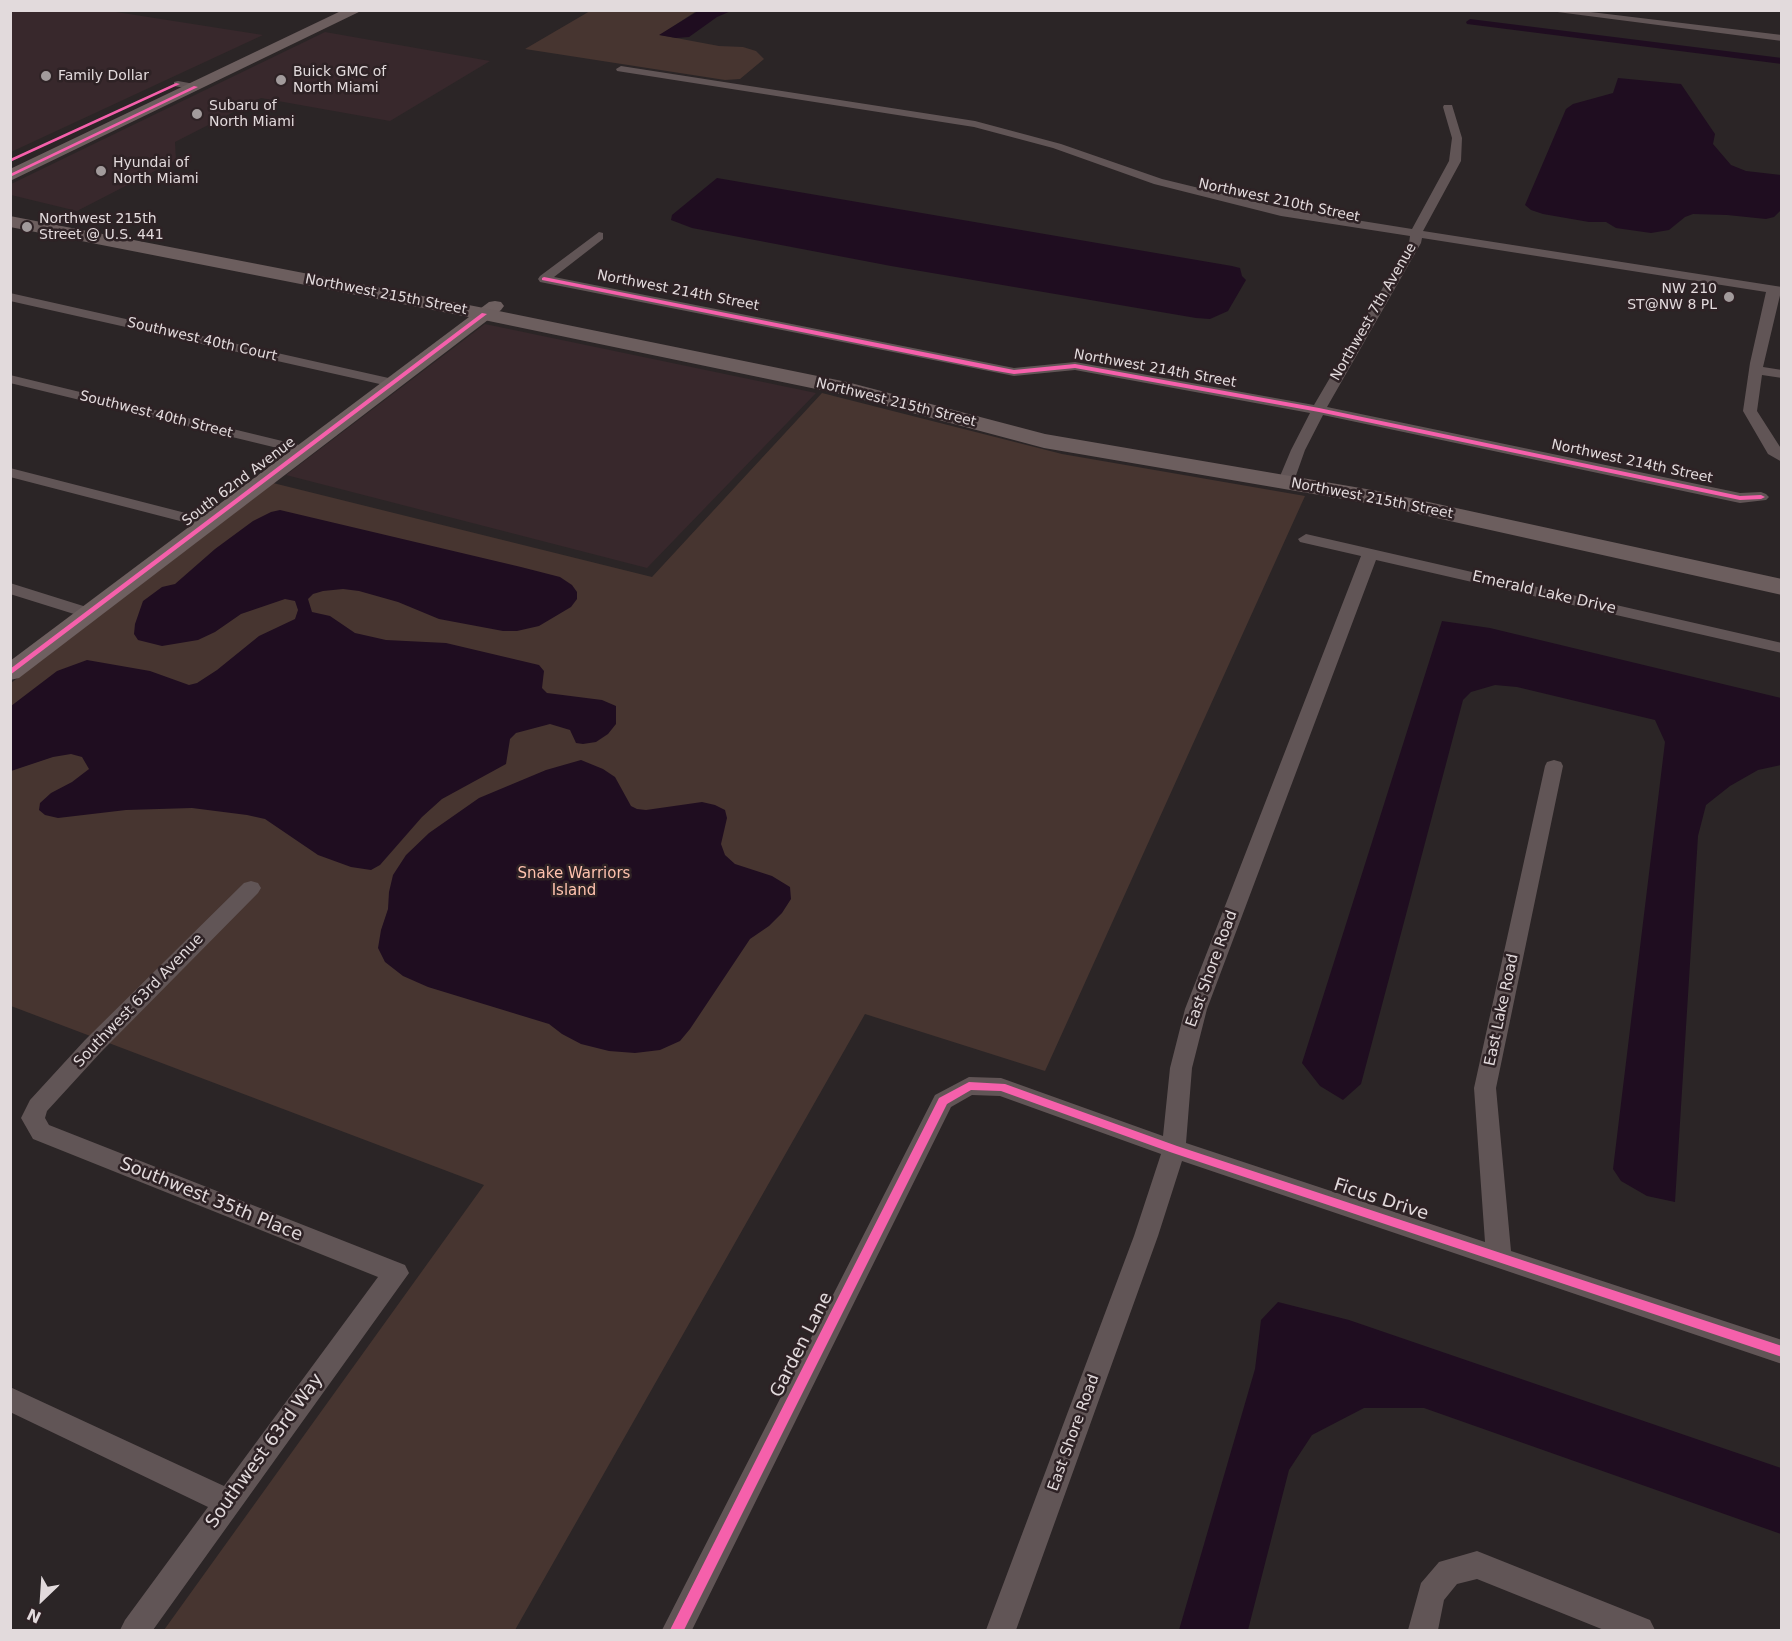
<!DOCTYPE html>
<html>
<head>
<meta charset="utf-8">
<style>
  body { margin:0 }
  #map { position:relative; width:1792px; height:1641px; overflow:hidden; background:#2b2526; font-family:"DejaVu Sans",sans-serif }
  canvas { display:block }
  .frame { position:absolute; inset:0; border:12px solid #e2dadc; pointer-events:none }
  .north { position:absolute; left:12px; top:1569px; width:60px; height:60px; -webkit-text-stroke:4px #2e2225; paint-order:stroke; rotate:205deg; font-size:16px; font-weight:700; line-height:24px; text-align:center; color:#e2dadc }
  .north::after { content:''; display:block; margin:auto; width:21px; height:27px; background:#e2dadc; clip-path:polygon(50% 0,100% 100%,50% 72%,0 100%) }
</style>
</head>
<body>
<div id="map">
<canvas width="1792" height="1641"></canvas>
<div class="frame"></div>
<div class="north">N</div>
</div>
<script>
const ctx = document.querySelector('canvas').getContext('2d');
ctx.lineJoin = 'round';
function paint(path, color) { ctx.fillStyle = color; ctx.fill(path, 'evenodd'); }
const toPath = rows => new Path2D(rows.map(r => 'M' + r).join(''));
function strokePath(path, color, width, dash) { ctx.strokeStyle = color; ctx.lineWidth = width; ctx.lineCap = dash ? 'butt' : 'round'; ctx.setLineDash(dash || []); ctx.stroke(path); }
function label(font, color, halo, rows, align = 'center') {
  ctx.font = font + ' "DejaVu Sans",sans-serif'; ctx.lineWidth = 5; ctx.setLineDash([]); ctx.textBaseline = 'middle'; ctx.strokeStyle = halo; ctx.fillStyle = color; for (const [text, x, y, turn = 0] of rows) {
    ctx.save(); ctx.translate(x, y); ctx.rotate((+turn || 0) * Math.PI / 180); ctx.textAlign = isNaN(turn) ? turn : align; if (halo) ctx.strokeText(text, 0, 0); ctx.fillText(text, 0, 0); ctx.restore();
  }
}
paint(toPath([
  [10,11,110,11,263,35,11,152],
  [325,32,490,61,390,121,261,98,175,142,176,160,77,211,11,195,11,184],
  [485,324,816,393,647,568,286,475]
]), '#38282c');
paint(toPath([
  [698,10,660,35,719,46,743,47,756,51,764,59,740,79,725,80,525,49,590,11],
  [822,393,1062,454,1305,496,1045,1071,865,1014,515,1630,164,1630,484,1185,11,1006,11,683,273,483,652,577]
]), '#473530');
paint(toPath([
  [698,11,731,11,717,17,689,37,676,38,659,35],
  [1618,78,1681,84,1715,134,1713,144,1731,165,1746,171,1781,175,1781,210,1774,217,1766,219,1727,215,1693,214,1685,217,1669,230,1651,233,1616,228,1606,222,1589,222,1543,214,1531,210,1525,205,1566,109,1573,104,1613,93],
  [717,178,1232,266,1240,268,1242,276,1246,280,1228,311,1210,319,1196,318,891,266,692,228,671,220,672,215],
  [280,510,521,567,560,577,572,585,577,592,577,599,571,607,539,626,517,631,503,631,439,619,398,602,359,591,343,589,323,591,313,594,308,599,312,612,330,616,355,633,386,640,446,643,539,665,544,671,542,688,547,693,602,700,616,706,616,724,608,734,596,742,583,744,576,743,570,730,550,724,516,733,510,739,506,764,442,799,422,817,380,865,371,870,351,867,318,855,265,819,247,815,192,808,126,810,58,818,45,815,39,810,40,803,51,793,72,782,89,769,82,757,71,754,53,757,11,771,11,706,57,671,87,660,150,671,189,685,197,683,217,670,259,636,295,619,298,610,295,601,285,599,241,614,215,632,198,640,162,646,138,640,134,634,135,624,143,601,162,587,175,584,215,549,253,521,271,512],
  [1442,621,1490,628,1781,698,1781,765,1758,770,1730,786,1706,805,1698,836,1675,1202,1647,1196,1621,1181,1613,1169,1665,742,1655,720,1517,687,1495,685,1471,692,1463,700,1361,1084,1343,1100,1320,1086,1302,1063],
  [581,760,603,769,615,777,631,806,637,809,646,810,702,802,715,805,725,810,727,818,721,844,725,855,735,864,772,876,790,887,791,899,782,913,769,926,750,939,690,1029,680,1041,660,1050,635,1053,609,1051,581,1044,562,1034,549,1024,428,987,403,976,385,962,378,948,381,930,388,909,389,892,393,875,406,855,429,833,479,798,546,770],
  [1278,1302,1349,1320,1781,1468,1781,1534,1424,1408,1364,1408,1312,1435,1289,1470,1248,1630,1179,1630,1255,1369,1261,1320]
]), '#1f0d20');
paint(toPath([
  [1470,19,1782,58,1782,64,1467,24,1466,22,1470,19]
]), '#1f0d20');
paint(toPath([
  [1542,10,1574,10,1782,35,1782,41,1542,10],
  [621,66,975,121,1061,144,1162,179,1281,208,1412,229,1449,161,1452,138,1443,107,1444,105,1452,105,1462,138,1461,161,1423,231,1782,287,1763,367,1782,370,1782,378,1762,375,1757,411,1782,450,1782,462,1768,454,1743,411,1750,363,1766,292,1422,238,1421,243,1327,407,1740,493,1761,492,1766,494,1769,497,1766,500,1740,503,1323,415,1305,450,1294,481,1286,486,1278,481,1291,450,1310,413,1075,370,1014,376,540,282,538,279,540,276,599,232,603,233,603,239,554,277,1014,368,1075,362,1314,405,1409,243,1410,236,1281,216,1154,184,1053,148,974,127,617,71,616,69,621,66],
  [178,81,200,85,201,87,196,90,174,86,174,82,178,81],
  [10,293,393,379,400,383,393,387,10,301,10,293],
  [10,375,307,447,309,450,302,454,10,383,10,375],
  [10,468,213,520,215,523,207,528,10,477,10,468],
  [1306,534,1782,643,1782,653,1376,560,1207,1009,1192,1068,1186,1143,1485,1242,1474,1088,1545,766,1547,762,1554,760,1561,762,1563,766,1496,1088,1511,1251,1782,1340,1782,1364,1182,1161,1158,1236,1016,1630,986,1630,1134,1236,1161,1154,1000,1096,972,1095,951,1107,692,1630,662,1630,935,1095,969,1077,1001,1078,1163,1136,1170,1068,1185,1009,1361,556,1300,542,1298,539,1306,534],
  [10,583,96,610,98,614,96,618,90,619,10,594,10,583],
  [251,881,258,883,261,888,258,893,101,1052,47,1111,45,1118,49,1125,405,1265,409,1273,153,1630,120,1630,125,1620,208,1507,10,1412,10,1387,224,1486,378,1277,33,1139,21,1118,30,1100,85,1040,244,883,251,881],
  [1477,1551,1650,1620,1655,1630,1604,1630,1477,1579,1457,1584,1444,1600,1438,1630,1408,1630,1421,1583,1439,1562,1477,1551]
]), '#615556');
paint(toPath([
  [495,301,501,302,504,306,501,310,19,678,10,680,10,661,489,302,495,301]
]), '#6e6060');
paint(toPath([
  [343,10,363,10,10,181,10,169,343,10],
  [10,216,484,308,847,382,1045,434,1378,491,1782,579,1782,595,1378,505,1044,448,845,395,484,320,10,227,10,216]
]), '#6c5e5e');
paint(toPath([
  [176,83,180,84,10,162,10,159,176,83],
  [194,86,198,87,10,177,10,174,194,86],
  [544,277,1014,370,1075,364,1319,408,1740,496,1761,495,1765,497,1761,499,1740,500,1319,412,1075,368,1014,374,991,370,542,280,542,278,544,277],
  [482,313,487,314,10,675,10,669,482,313],
  [969,1082,1005,1084,1177,1146,1782,1346,1782,1357,1170,1152,1001,1091,971,1090,947,1104,684,1630,670,1630,939,1098,969,1082]
]), '#f560ab');
for (const [x, y, r, color] of [
  [46,76,6,"#a29b9c"],
  [281,80,6,"#a29b9c"],
  [197,114,6,"#a29b9c"],
  [101,171,6,"#a29b9c"],
  [27,227,6,"#a29b9c"],
  [1729,297,6,"#a29b9c"]
]) { const dot = new Path2D(); dot.arc(x, y, r, 0, 2 * Math.PI); ctx.fillStyle = color; ctx.fill(dot); strokePath(dot, '#2e2225', 2); }
label('14px', '#e2dadc', '#2e2225', [
  ["Buick GMC of",293,72],
  ["North Miami",293,88],
  ["Family Dollar",58,76],
  ["Subaru of",209,106],
  ["North Miami",209,122],
  ["Hyundai of",113,163],
  ["North Miami",113,179],
  ["Northwest 215th",39,219],
  ["Street @ U.S. 441",39,235],
  ["NW 210",1717,289,"right"],
  ["ST@NW 8 PL",1717,305,"right"]
], 'left');
label('14px', '#e2dadc', '#2e2225', [
  ["Northwest 210th Street",1279,201,12],
  ["Northwest 214th Street",678,291,11],
  ["Northwest 215th Street",386,295,11],
  ["Northwest 7th Avenue",1374,312,-60],
  ["Southwest 40th Court",202,340,13],
  ["Northwest 214th Street",1155,369,10],
  ["Northwest 215th Street",896,403,14],
  ["Southwest 40th Street",156,415,14],
  ["Northwest 214th Street",1632,462,12],
  ["South 62nd Avenue",239,482,-37],
  ["Northwest 215th Street",1372,499,11]
]);
label('15px', '#e2dadc', '#2e2225', [
  ["Emerald Lake Drive",1544,593,13],
  ["East Shore Road",1212,969,-70],
  ["Southwest 63rd Avenue",139,1001,-46],
  ["East Lake Road",1502,1010,-78],
  ["East Shore Road",1074,1433,-70]
]);
label('15px', '#ffc2ae', '#2e2225', [
  ["Snake Warriors",574,874],
  ["Island",574,891]
]);
label('18px', '#e2dadc', '#2e2225', [
  ["Southwest 35th Place",211,1200,22],
  ["Ficus Drive",1381,1200,18],
  ["Garden Lane",802,1345,-63],
  ["Southwest 63rd Way",265,1451,-54]
]);
</script>
</body>
</html>
